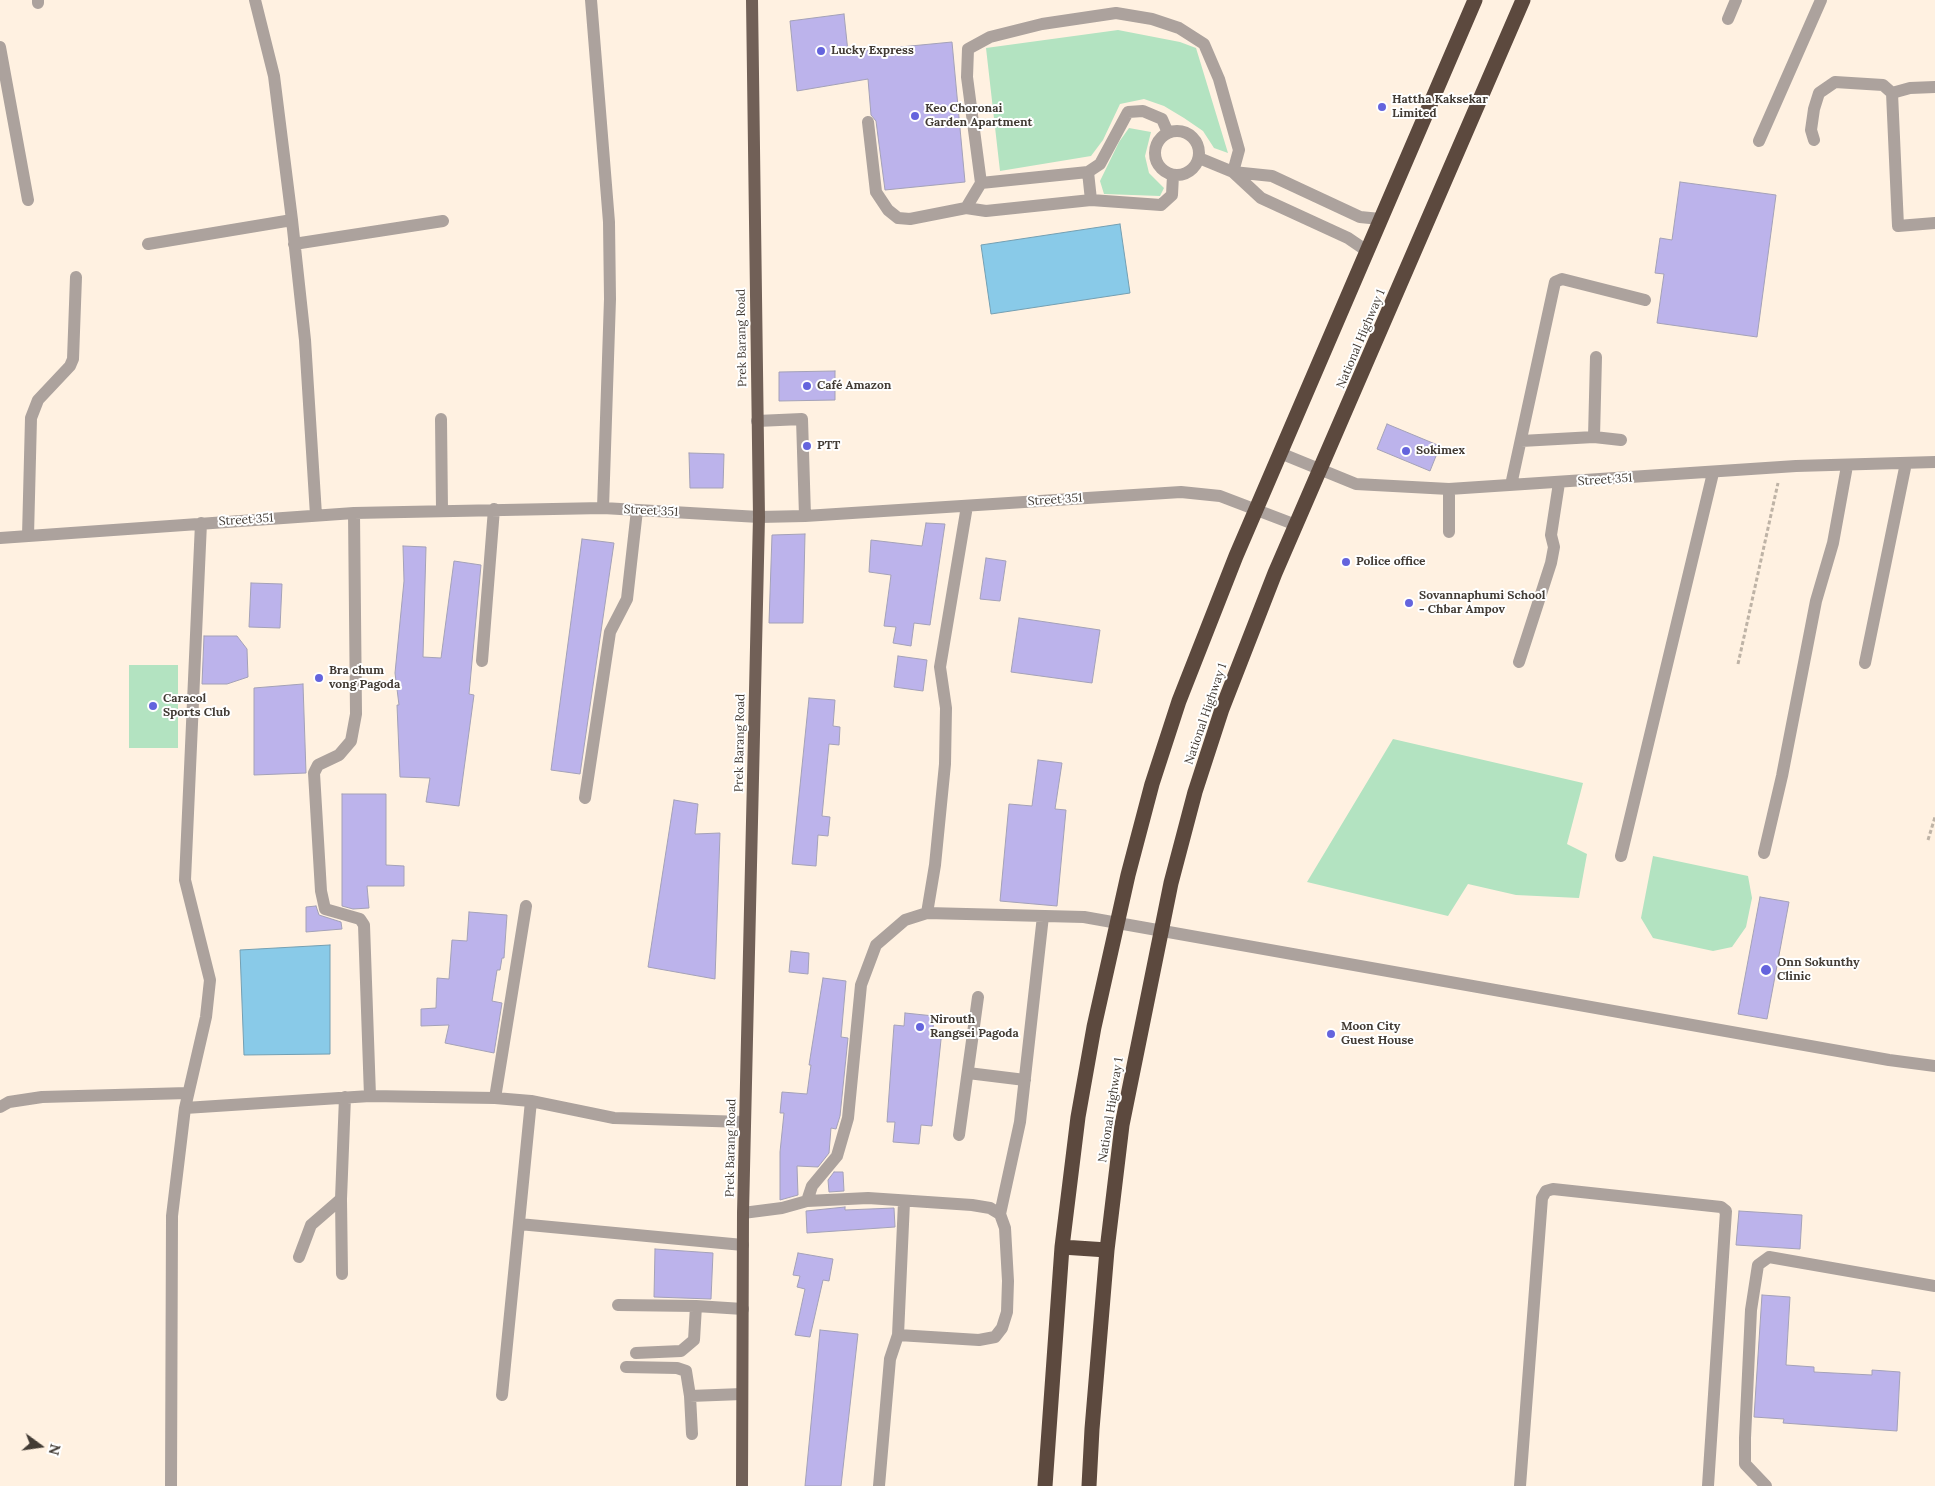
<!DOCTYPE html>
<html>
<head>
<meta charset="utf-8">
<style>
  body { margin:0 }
  #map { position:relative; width:1935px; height:1486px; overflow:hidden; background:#fff1e1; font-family:Lora,serif }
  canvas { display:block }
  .north { position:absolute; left:15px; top:1421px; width:50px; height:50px; -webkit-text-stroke:4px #fff; paint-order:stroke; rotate:104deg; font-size:14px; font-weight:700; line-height:20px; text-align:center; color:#423b34 }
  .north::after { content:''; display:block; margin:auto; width:18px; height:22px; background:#423b34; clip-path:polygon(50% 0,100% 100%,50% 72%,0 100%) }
</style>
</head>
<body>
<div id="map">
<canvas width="1935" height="1486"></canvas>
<div class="north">N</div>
</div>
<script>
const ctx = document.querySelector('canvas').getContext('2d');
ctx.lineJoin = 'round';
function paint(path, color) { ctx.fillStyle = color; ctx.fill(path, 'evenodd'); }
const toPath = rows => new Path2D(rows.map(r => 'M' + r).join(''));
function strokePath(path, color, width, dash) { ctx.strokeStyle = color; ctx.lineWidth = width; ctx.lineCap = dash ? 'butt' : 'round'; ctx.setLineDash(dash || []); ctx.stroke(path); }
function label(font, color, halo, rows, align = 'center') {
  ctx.font = font + ' Lora,serif'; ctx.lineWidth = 4; ctx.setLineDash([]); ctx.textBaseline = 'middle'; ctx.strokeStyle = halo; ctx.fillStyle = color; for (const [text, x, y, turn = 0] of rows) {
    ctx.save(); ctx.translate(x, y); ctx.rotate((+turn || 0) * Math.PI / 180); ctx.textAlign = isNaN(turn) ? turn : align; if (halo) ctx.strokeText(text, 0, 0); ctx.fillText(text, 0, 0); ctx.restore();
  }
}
paint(toPath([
  [1118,30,1180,42,1196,48,1228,153,1214,148,1203,131,1184,118,1164,106,1144,99,1120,104,1103,140,1091,156,1000,171,986,48],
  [1129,128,1151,132,1145,156,1149,173,1164,188,1160,196,1104,194,1100,181,1119,142],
  [129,665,178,665,178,748,129,748],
  [1393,739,1583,783,1567,844,1587,854,1579,898,1516,895,1468,884,1448,916,1307,882],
  [1653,856,1748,876,1752,898,1746,927,1732,947,1713,951,1653,938,1641,918]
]), '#b3e3c1');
const water = toPath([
  [1120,224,1130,293,991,314,981,245,1120,224],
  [330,945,330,1054,244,1055,240,950,330,945]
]);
paint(water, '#89cae8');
strokePath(water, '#749fb2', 1);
const building = toPath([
  [844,14,848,52,952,42,965,182,885,190,876,121,871,115,868,79,797,91,790,21,844,14],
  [1680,182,1776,195,1757,337,1657,323,1664,274,1655,273,1660,238,1672,240,1680,182],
  [835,371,835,400,779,401,779,372,835,371],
  [1387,424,1440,446,1430,471,1377,449,1387,424],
  [689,453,724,454,723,488,690,488,689,453],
  [926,523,945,524,930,625,914,623,911,646,893,643,896,627,884,626,891,575,869,572,871,540,922,546,926,523],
  [805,534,803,623,769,623,772,535,805,534],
  [582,539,614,543,580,774,551,770,582,539],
  [403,546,426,547,423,657,441,658,454,561,481,565,469,694,474,695,459,806,426,802,430,778,400,777,397,705,399,705,395,673,404,581,403,546],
  [986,558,1006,561,1000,601,980,599,986,558],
  [251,583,282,584,280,628,249,627,251,583],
  [1019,618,1100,630,1092,683,1011,672,1019,618],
  [204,636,237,636,247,649,248,677,227,684,202,684,204,636],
  [898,656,927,660,923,691,894,687,898,656],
  [303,684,306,773,254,775,254,688,303,684],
  [809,698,835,700,833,726,840,727,839,745,829,744,822,816,830,817,828,836,818,835,816,866,792,864,809,698],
  [1038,760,1062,763,1055,809,1066,810,1057,906,1000,901,1009,804,1032,806,1038,760],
  [342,794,386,794,386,865,404,866,404,886,367,886,369,908,353,909,342,906,342,794],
  [674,800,698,804,695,834,720,833,715,979,648,967,674,800],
  [1760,897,1789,902,1767,1019,1738,1014,1760,897],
  [316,906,319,915,341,922,342,929,306,932,306,907,316,906],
  [469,912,507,915,504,958,502,958,500,970,497,970,492,1001,502,1003,494,1053,445,1043,449,1025,421,1026,421,1009,436,1008,437,978,449,979,452,940,467,941,469,912],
  [791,951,809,953,808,974,789,972,791,951],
  [823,978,846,981,841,1037,848,1038,840,1116,836,1129,831,1128,829,1153,818,1167,797,1166,798,1195,780,1200,780,1152,784,1113,780,1113,782,1092,807,1094,811,1065,809,1065,823,978],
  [905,1013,934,1016,933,1029,942,1030,932,1126,921,1125,919,1144,893,1142,895,1122,887,1122,894,1025,904,1026,905,1013],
  [834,1172,843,1172,844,1191,829,1192,828,1180,834,1172],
  [845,1207,845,1210,894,1208,895,1227,807,1233,806,1211,845,1207],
  [1739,1211,1802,1215,1800,1249,1736,1245,1739,1211],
  [655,1249,713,1253,711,1299,654,1297,655,1249],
  [798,1253,833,1259,829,1281,823,1280,810,1337,795,1335,805,1289,797,1287,800,1276,793,1275,798,1253],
  [1762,1295,1790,1297,1786,1365,1814,1367,1814,1372,1872,1375,1872,1370,1900,1372,1897,1431,1783,1423,1784,1419,1754,1417,1762,1295],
  [820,1330,858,1334,841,1486,805,1486,820,1330]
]);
paint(building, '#bcb3eb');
strokePath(building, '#a4a1b7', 1);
strokePath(toPath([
  [1738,664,1778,483],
  [1928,840,1935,817]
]), '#beb3a6', 3, [4, 2.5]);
strokePath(toPath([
  [38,0,38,3],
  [255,0,274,76,292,220,305,340,316,515],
  [591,0,609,222,610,299,603,508],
  [1728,19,1736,0],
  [0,47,28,200],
  [1892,93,1910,88,1935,87],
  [868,122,876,192,888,210,898,218,910,219,966,208,981,183,967,77,968,49,990,37,1042,24,1116,13,1152,19,1179,28,1204,44,1219,79,1239,150,1233,172,1199,158],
  '1155 153a22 22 0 1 1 44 0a22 22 0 1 1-44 0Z',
  [1814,140,1811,130,1814,109,1819,93,1835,82,1883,85,1892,93,1898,226,1935,223],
  [1759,141,1821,0],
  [1088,172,1091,200],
  [1233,172,1272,176,1360,217,1380,219],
  [1233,172,1261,198,1348,238,1367,251],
  [981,183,1088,172,1100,164,1128,112,1143,111,1162,119,1168,133],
  [966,208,986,211,1091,200,1161,205,1172,195,1173,175],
  [148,244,292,220],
  [294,244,443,221],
  [441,419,442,510],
  [757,421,802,419,805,516],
  [1594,437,1596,357],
  [1521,441,1594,437,1621,440],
  [1280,453,1356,484,1449,489,1796,466,1935,462],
  [1511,485,1555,282,1562,279,1645,300],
  [1449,489,1449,532],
  [354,513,356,714,351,741,339,755,318,765,314,773,321,891,325,909,360,919,364,925,370,1096],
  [28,536,31,418,38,400,70,366,73,359,76,277],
  [0,538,354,513,603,508,759,517,805,516,1181,492,1220,496,1296,525],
  [482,661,494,509],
  [1519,662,1551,563,1554,547,1551,535,1559,483],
  [1865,663,1906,463],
  [585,798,610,632,627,599,637,510],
  [1764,853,1782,776,1816,601,1833,543,1847,466],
  [1621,856,1713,473],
  [927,913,1084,917,1889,1060,1935,1066],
  [968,1073,1025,1080],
  [495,1098,526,906],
  [0,1107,9,1102,42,1097,188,1093],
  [185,1108,370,1096,495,1098,531,1101,614,1118,745,1122],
  [959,1135,978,997],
  [341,1199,342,1274],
  [807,1201,868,1198,972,1205,990,1208,1000,1214,1005,1228,1008,1281,1007,1312,1002,1328,995,1337,979,1340,898,1335],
  [743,1213,782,1208,807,1201,812,1186,837,1156,848,1118,861,985,876,945,905,920,927,913,935,865,945,764,946,708,940,667,967,506],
  [1000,1214,1020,1122,1043,916],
  [519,1224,743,1245],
  [299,1257,311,1225,341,1199,345,1097],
  [618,1305,696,1306],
  [636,1353,681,1351,694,1340,696,1306,743,1309],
  [626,1367,677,1368,686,1371,690,1396,692,1434],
  [502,1395,531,1101],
  [690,1396,742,1394],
  [171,1486,172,1216,185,1108,206,1017,210,980,185,880,201,523],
  [879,1486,890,1359,898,1335,904,1202],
  [1520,1486,1542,1198,1546,1191,1553,1189,1721,1207,1726,1211,1708,1486],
  [1766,1486,1745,1464,1745,1438,1751,1310,1758,1265,1769,1257,1935,1286]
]), '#aca29d', 12);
strokePath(toPath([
  [742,1486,743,1213,759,517,752,0]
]), '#716057', 12);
strokePath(toPath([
  [1062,1247,1107,1250],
  [1045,1486,1062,1247,1078,1117,1094,1027,1128,875,1152,784,1179,701,1236,556,1475,0],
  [1089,1486,1092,1429,1107,1250,1122,1125,1171,883,1195,792,1222,709,1275,573,1523,0]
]), '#5c493e', 15);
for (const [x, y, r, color] of [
  [821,51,5,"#6464dd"],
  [1382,107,5,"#6464dd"],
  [915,116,5,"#6464dd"],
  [807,386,5,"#6464dd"],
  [807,446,5,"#6464dd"],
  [1406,451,5,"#6464dd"],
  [1346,562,5,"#6464dd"],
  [1409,603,5,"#6464dd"],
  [319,678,5,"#6464dd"],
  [153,706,5,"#6464dd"],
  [1766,970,6,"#6464dd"],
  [920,1027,5,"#6464dd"],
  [1331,1034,5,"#6464dd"]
]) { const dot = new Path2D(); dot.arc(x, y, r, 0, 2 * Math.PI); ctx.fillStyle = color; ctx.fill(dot); strokePath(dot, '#fff', 2); }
label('bold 12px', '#423b34', '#fff', [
  ["Lucky Express",831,51],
  ["Hattha Kaksekar",1392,100],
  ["Limited",1392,114],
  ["Keo Choronai",925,109],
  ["Garden Apartment",925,123],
  ["Café Amazon",817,386],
  ["PTT",817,446],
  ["Sokimex",1416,451],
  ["Police office",1356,562],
  ["Sovannaphumi School",1419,596],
  ["- Chbar Ampov",1419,610],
  ["Bra chum",329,671],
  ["vong Pagoda",329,685],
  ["Caracol",163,699],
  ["Sports Club",163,713],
  ["Onn Sokunthy",1777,963],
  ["Clinic",1777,977],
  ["Nirouth",930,1020],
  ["Rangsei Pagoda",930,1034],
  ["Moon City",1341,1027],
  ["Guest House",1341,1041]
], 'left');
label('12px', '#423b34', '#fff', [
  ["Prek Barang Road",742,338,-91],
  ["National Highway 1",1361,339,-67],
  ["Street 351",1605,480,-4],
  ["Street 351",1055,500,-4],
  ["Street 351",651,511,3],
  ["Street 351",246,520,-4],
  ["National Highway 1",1206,714,-71],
  ["Prek Barang Road",740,743,-89],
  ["National Highway 1",1111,1110,-81],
  ["Prek Barang Road",731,1148,-89]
]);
</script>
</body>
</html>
